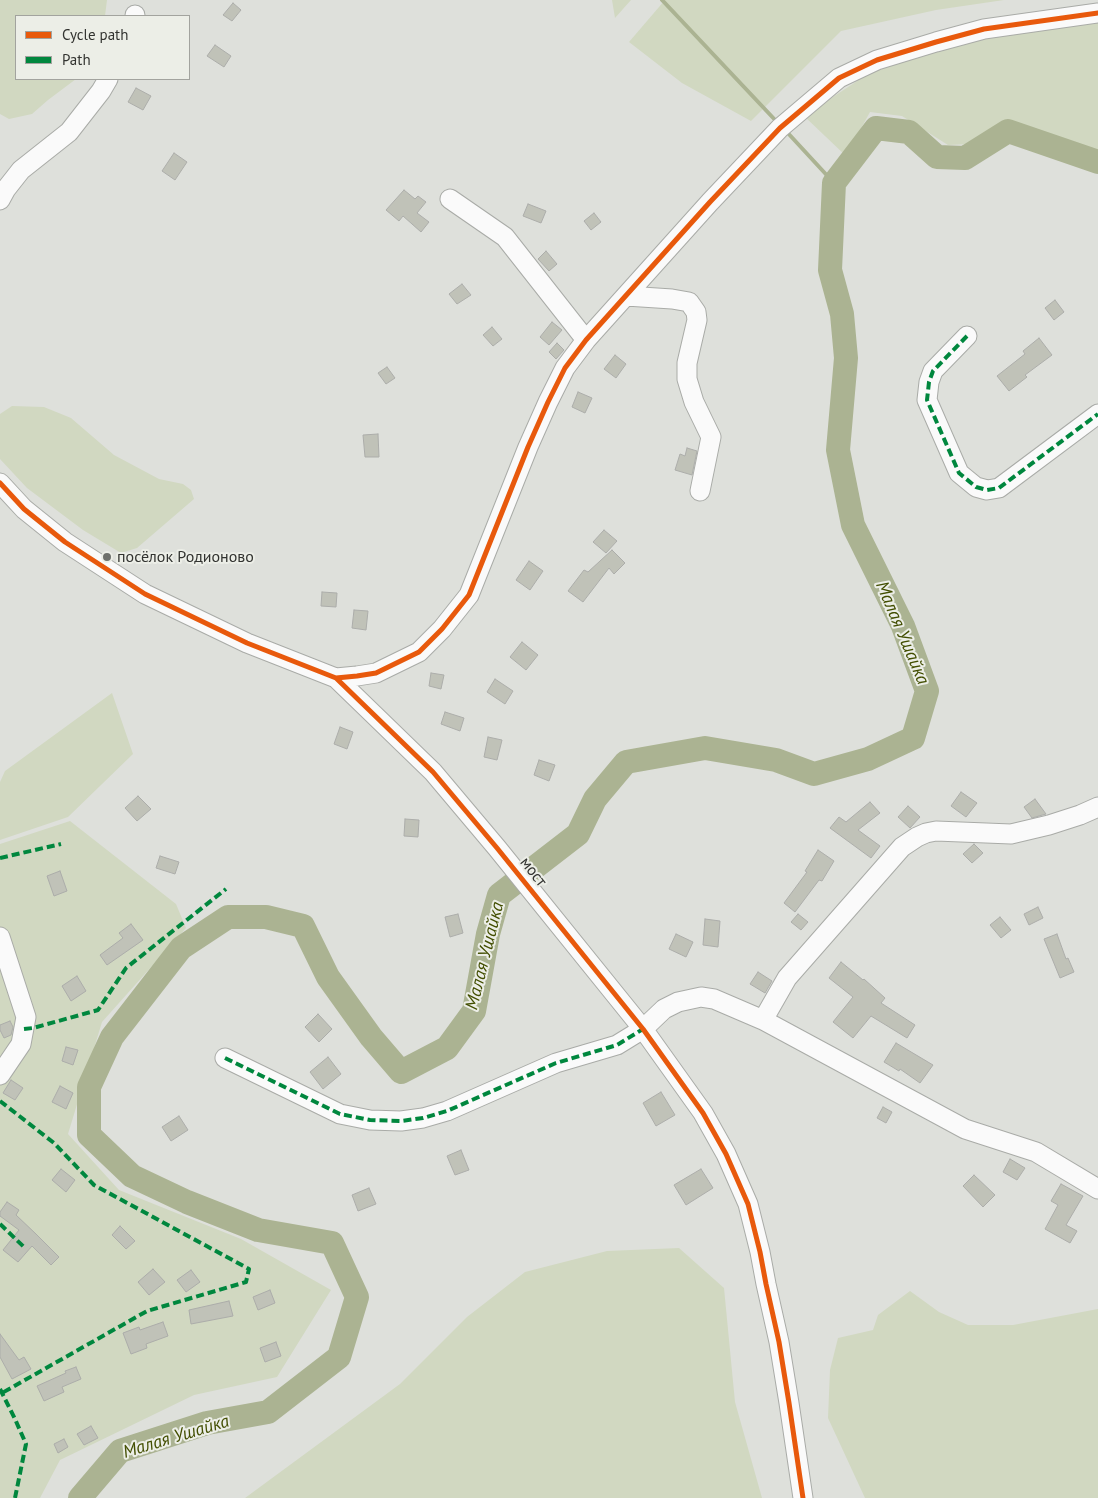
<!DOCTYPE html>
<html>
<head>
<meta charset="utf-8">
<style>
  body { margin:0 }
  #map { position:relative; width:1098px; height:1498px; overflow:hidden; background:#dee0db; font-family:"PT Sans",sans-serif }
  canvas { display:block }
  .legend { position:absolute; left:15px; top:15px; width:175px; height:65px; box-sizing:border-box; background:#eceee7; border:1px solid #a2a39e; margin:0; padding:6px 9px; list-style:none; font-size:15px; color:#323330 }
  .legend li { display:flex; align-items:center; gap:10px; height:25px }
  .legend b { width:25px; border:1px solid #a2a39e }
</style>
</head>
<body>
<div id="map">
<canvas width="1098" height="1498"></canvas>
<ul class="legend">
<li><b style="height:6px;background:#e8590c"></b>Cycle path</li>
<li><b style="height:6px;background:#00873e"></b>Path</li>
</ul>
</div>
<script>
const ctx = document.querySelector('canvas').getContext('2d');
ctx.lineJoin = 'round';
function paint(path, color) { ctx.fillStyle = color; ctx.fill(path, 'evenodd'); }
const toPath = rows => new Path2D(rows.map(r => 'M' + r).join(''));
function strokePath(path, color, width, dash) { ctx.strokeStyle = color; ctx.lineWidth = width; ctx.lineCap = dash ? 'butt' : 'round'; ctx.setLineDash(dash || []); ctx.stroke(path); }
function label(font, color, halo, rows, align = 'center') {
  ctx.font = font + ' "PT Sans",sans-serif'; ctx.lineWidth = 4; ctx.setLineDash([]); ctx.textBaseline = 'middle'; ctx.strokeStyle = halo; ctx.fillStyle = color; for (const [text, x, y, turn = 0] of rows) {
    ctx.save(); ctx.translate(x, y); ctx.rotate((+turn || 0) * Math.PI / 180); ctx.textAlign = isNaN(turn) ? turn : align; if (halo) ctx.strokeText(text, 0, 0); ctx.fillText(text, 0, 0); ctx.restore();
  }
}
paint(toPath([
  [0,0,107,0,105,16,16,16,16,79,76,79,48,100,32,114,9,119,0,114],
  [612,0,631,0,615,18],
  [665,0,1004,0,936,10,841,31,751,121,682,83,629,42],
  [1098,19,1098,152,1005,121,971,144,948,145,902,116,870,112,846,156,804,116,883,64,1015,32],
  [12,406,44,407,71,418,114,455,159,479,183,484,191,490,194,499,137,548,121,553,83,530,27,488,0,459,0,414],
  [112,693,133,754,68,817,0,840,0,782,5,771],
  [70,821,176,904,186,928,102,1022,68,1134,119,1190,241,1239,331,1290,277,1377,194,1395,60,1460,40,1498,0,1498,0,844],
  [679,1248,724,1288,735,1402,762,1498,245,1498,400,1384,467,1317,525,1272,607,1251],
  [910,1291,939,1312,968,1325,1013,1325,1098,1309,1098,1498,865,1498,828,1418,830,1370,838,1338,873,1330,878,1315]
]), '#d1d8c1');
strokePath(toPath([
  [662,0,777,122],
  [786,131,834,183]
]), '#abb392', 4);
strokePath(toPath([
  [80,1498,120,1451,207,1423,268,1412,339,1357,357,1297,332,1243,258,1230,187,1202,132,1176,89,1135,89,1087,112,1037,181,948,228,917,266,917,303,926,328,977,371,1037,401,1072,447,1048,474,1011,488,934,499,895,578,834,595,799,626,762,705,748,776,760,814,774,868,759,913,738,927,691,903,626,853,525,838,450,846,358,842,314,830,270,834,183,876,128,909,132,937,157,965,158,1008,131,1098,162]
]), '#abb392', 24);
const building = toPath([
  [233,3,241,10,232,21,223,15,233,3],
  [215,45,231,56,224,67,207,56,215,45],
  [136,88,151,96,143,110,128,102,136,88],
  [174,153,187,162,175,180,162,171,174,153],
  [404,190,415,199,418,196,426,202,417,213,429,222,421,232,403,216,399,221,386,210,404,190],
  [528,204,546,211,541,223,523,216,528,204],
  [594,213,601,222,591,230,584,221,594,213],
  [546,251,557,264,549,271,538,259,546,251],
  [462,284,471,295,457,304,449,294,462,284],
  [1055,300,1064,312,1054,320,1045,308,1055,300],
  [552,322,562,330,549,345,540,337,552,322],
  [492,327,502,339,493,346,483,335,492,327],
  [1039,338,1052,355,1025,375,1027,377,1009,391,997,376,1025,354,1023,351,1039,338],
  [557,343,564,350,556,359,549,352,557,343],
  [615,355,626,364,616,378,604,369,615,355],
  [387,367,395,378,386,384,378,373,387,367],
  [578,392,592,398,585,413,572,407,578,392],
  [378,434,379,457,365,457,363,435,378,434],
  [687,448,697,451,692,475,675,470,680,454,685,456,687,448],
  [604,530,617,541,606,553,593,542,604,530],
  [612,550,625,563,614,574,609,568,583,602,568,591,584,570,588,572,612,550],
  [529,561,543,571,530,590,516,580,529,561],
  [322,592,337,593,336,607,321,606,322,592],
  [354,610,368,611,366,630,352,628,354,610],
  [522,642,538,655,526,670,510,657,522,642],
  [431,673,444,675,441,689,429,686,431,673],
  [495,679,513,691,505,704,487,692,495,679],
  [445,712,464,718,460,731,441,724,445,712],
  [340,727,353,732,347,749,334,744,340,727],
  [488,737,502,740,497,760,484,757,488,737],
  [539,760,555,765,549,781,534,775,539,760],
  [961,792,977,803,966,817,951,806,961,792],
  [138,796,151,809,137,821,125,808,138,796],
  [1035,799,1046,814,1032,818,1024,807,1035,799],
  [870,802,880,813,858,830,880,846,871,858,830,828,839,817,846,822,870,802],
  [908,806,920,817,910,828,898,817,908,806],
  [405,819,419,820,418,837,404,836,405,819],
  [974,844,983,853,972,863,963,854,974,844],
  [818,850,834,861,822,881,819,880,795,912,784,903,807,872,805,871,818,850],
  [160,856,179,862,175,874,156,868,160,856],
  [60,871,67,891,54,896,47,876,60,871],
  [1038,907,1043,918,1029,925,1024,914,1038,907],
  [458,914,463,933,450,937,445,917,458,914],
  [798,914,808,922,801,930,791,922,798,914],
  [1000,917,1011,930,1001,938,990,925,1000,917],
  [705,919,720,921,718,947,703,945,705,919],
  [131,924,143,940,107,965,100,955,123,938,119,933,131,924],
  [676,934,693,942,686,957,669,949,676,934],
  [1057,934,1066,959,1068,958,1074,972,1060,978,1044,939,1057,934],
  [841,962,863,980,864,979,885,998,881,1003,915,1025,907,1038,871,1016,853,1038,833,1022,853,997,829,978,841,962],
  [758,972,772,981,765,993,750,984,758,972],
  [77,976,86,991,71,1001,62,986,77,976],
  [318,1014,332,1029,319,1042,305,1027,318,1014],
  [10,1021,13,1027,11,1035,4,1038,0,1030,0,1025,10,1021],
  [896,1043,933,1065,920,1083,900,1069,899,1071,884,1062,896,1043],
  [66,1047,78,1050,73,1065,62,1061,66,1047],
  [328,1057,341,1074,323,1089,310,1072,328,1057],
  [11,1080,23,1088,15,1100,3,1093,11,1080],
  [60,1086,73,1093,66,1109,52,1102,60,1086],
  [661,1092,675,1115,656,1126,643,1103,661,1092],
  [883,1107,892,1112,886,1123,877,1118,883,1107],
  [179,1116,188,1130,171,1141,162,1127,179,1116],
  [461,1150,469,1170,455,1175,447,1156,461,1150],
  [1010,1159,1025,1168,1017,1180,1003,1172,1010,1159],
  [61,1169,75,1180,66,1192,52,1180,61,1169],
  [701,1169,713,1188,686,1205,674,1185,701,1169],
  [974,1175,995,1195,983,1207,963,1186,974,1175],
  [1061,1184,1083,1196,1066,1225,1077,1231,1070,1243,1045,1229,1058,1205,1051,1201,1061,1184],
  [369,1188,376,1204,358,1211,352,1195,369,1188],
  [7,1202,19,1210,16,1215,36,1234,59,1257,51,1265,32,1246,18,1262,3,1250,19,1230,0,1216,0,1212,7,1202],
  [120,1226,135,1241,126,1249,112,1235,120,1226],
  [153,1269,165,1282,149,1295,138,1282,153,1269],
  [191,1270,200,1282,186,1292,177,1280,191,1270],
  [270,1290,275,1303,258,1310,253,1297,270,1290],
  [229,1301,233,1316,191,1324,189,1310,229,1301],
  [163,1322,168,1336,146,1344,147,1348,131,1354,123,1333,139,1327,140,1330,163,1322],
  [0,1334,19,1360,24,1357,31,1369,12,1379,0,1357,0,1334],
  [276,1342,281,1356,265,1362,260,1348,276,1342],
  [76,1367,81,1379,62,1387,64,1392,44,1401,37,1386,66,1373,65,1371,76,1367],
  [91,1426,98,1438,84,1445,77,1434,91,1426],
  [64,1439,68,1447,58,1453,54,1444,64,1439]
]);
paint(building, '#c0c2b8');
strokePath(building, '#acadaa', 1);
const minor = toPath([
  [135,16,135,15],
  [450,199,505,237,586,340],
  [0,200,6,189,21,170,69,132,101,91,108,79],
  [626,296,672,299,689,302,696,312,697,320,687,363,687,379,694,402,711,437,700,491],
  [967,336,933,371,929,382,927,400,959,473,976,487,987,490,999,488,1098,414],
  [0,483,24,509,65,542,145,594,247,643,336,678,433,772,497,848,643,1029,703,1113,726,1154,748,1204,760,1252,766,1284,779,1342,789,1403,803,1498],
  [336,678,357,676,376,673,419,652,442,629,469,595,528,447,548,402,565,368,586,340,710,202,780,128,839,78,877,60,936,42,984,29,1098,13],
  [0,937,26,1017,21,1044,0,1075],
  [763,1020,787,978,902,847,917,837,926,833,936,831,1011,834,1049,825,1080,815,1098,807],
  [225,1058,340,1114,370,1120,401,1121,423,1118,447,1111,556,1063,617,1045,643,1029,664,1009,678,1002,701,997,714,999,763,1020,965,1129,1036,1152,1098,1189]
]);
strokePath(minor, '#a9aba7', 21);
strokePath(minor, '#fafafa', 19);
strokePath(toPath([
  [967,336,933,371,929,382,927,400,959,473,976,487,987,490,999,488,1098,414],
  [0,858,61,844],
  [24,1029,33,1028,98,1010,126,968,226,889],
  [225,1058,340,1114,370,1120,401,1121,423,1118,447,1111,556,1063,617,1045,643,1029],
  [0,1101,54,1143,94,1185,249,1269,246,1282,147,1311,2,1393],
  [0,1224,25,1248],
  [0,1389,15,1419,26,1444,15,1498]
]), '#00873e', 4, [8, 4]);
strokePath(toPath([
  [0,483,24,509,65,542,145,594,247,643,336,678,433,772,497,848,643,1029,703,1113,726,1154,748,1204,760,1252,766,1284,779,1342,789,1403,803,1498],
  [336,678,357,676,376,673,419,652,442,629,469,595,528,447,548,402,565,368,586,340,710,202,780,128,839,78,877,60,936,42,984,29,1098,13]
]), '#e8590c', 5);
for (const [x, y, r, color] of [
  [107,557,5,"#6e706c"]
]) { const dot = new Path2D(); dot.arc(x, y, r, 0, 2 * Math.PI); ctx.fillStyle = color; ctx.fill(dot); strokePath(dot, '#eceee7', 2); }
label('16px', '#323330', '#eceee7', [
  ["посёлок Родионово",117,557]
], 'left');
label('16px', '#323330', '#eceee7', [
  ["мост",533,872,52]
]);
label('italic 18px', '#424e01', '#eceee7', [
  ["Малая Ушайка",902,633,67],
  ["Малая Ушайка",485,956,-76],
  ["Малая Ушайка",176,1437,-17]
]);
</script>
</body>
</html>
